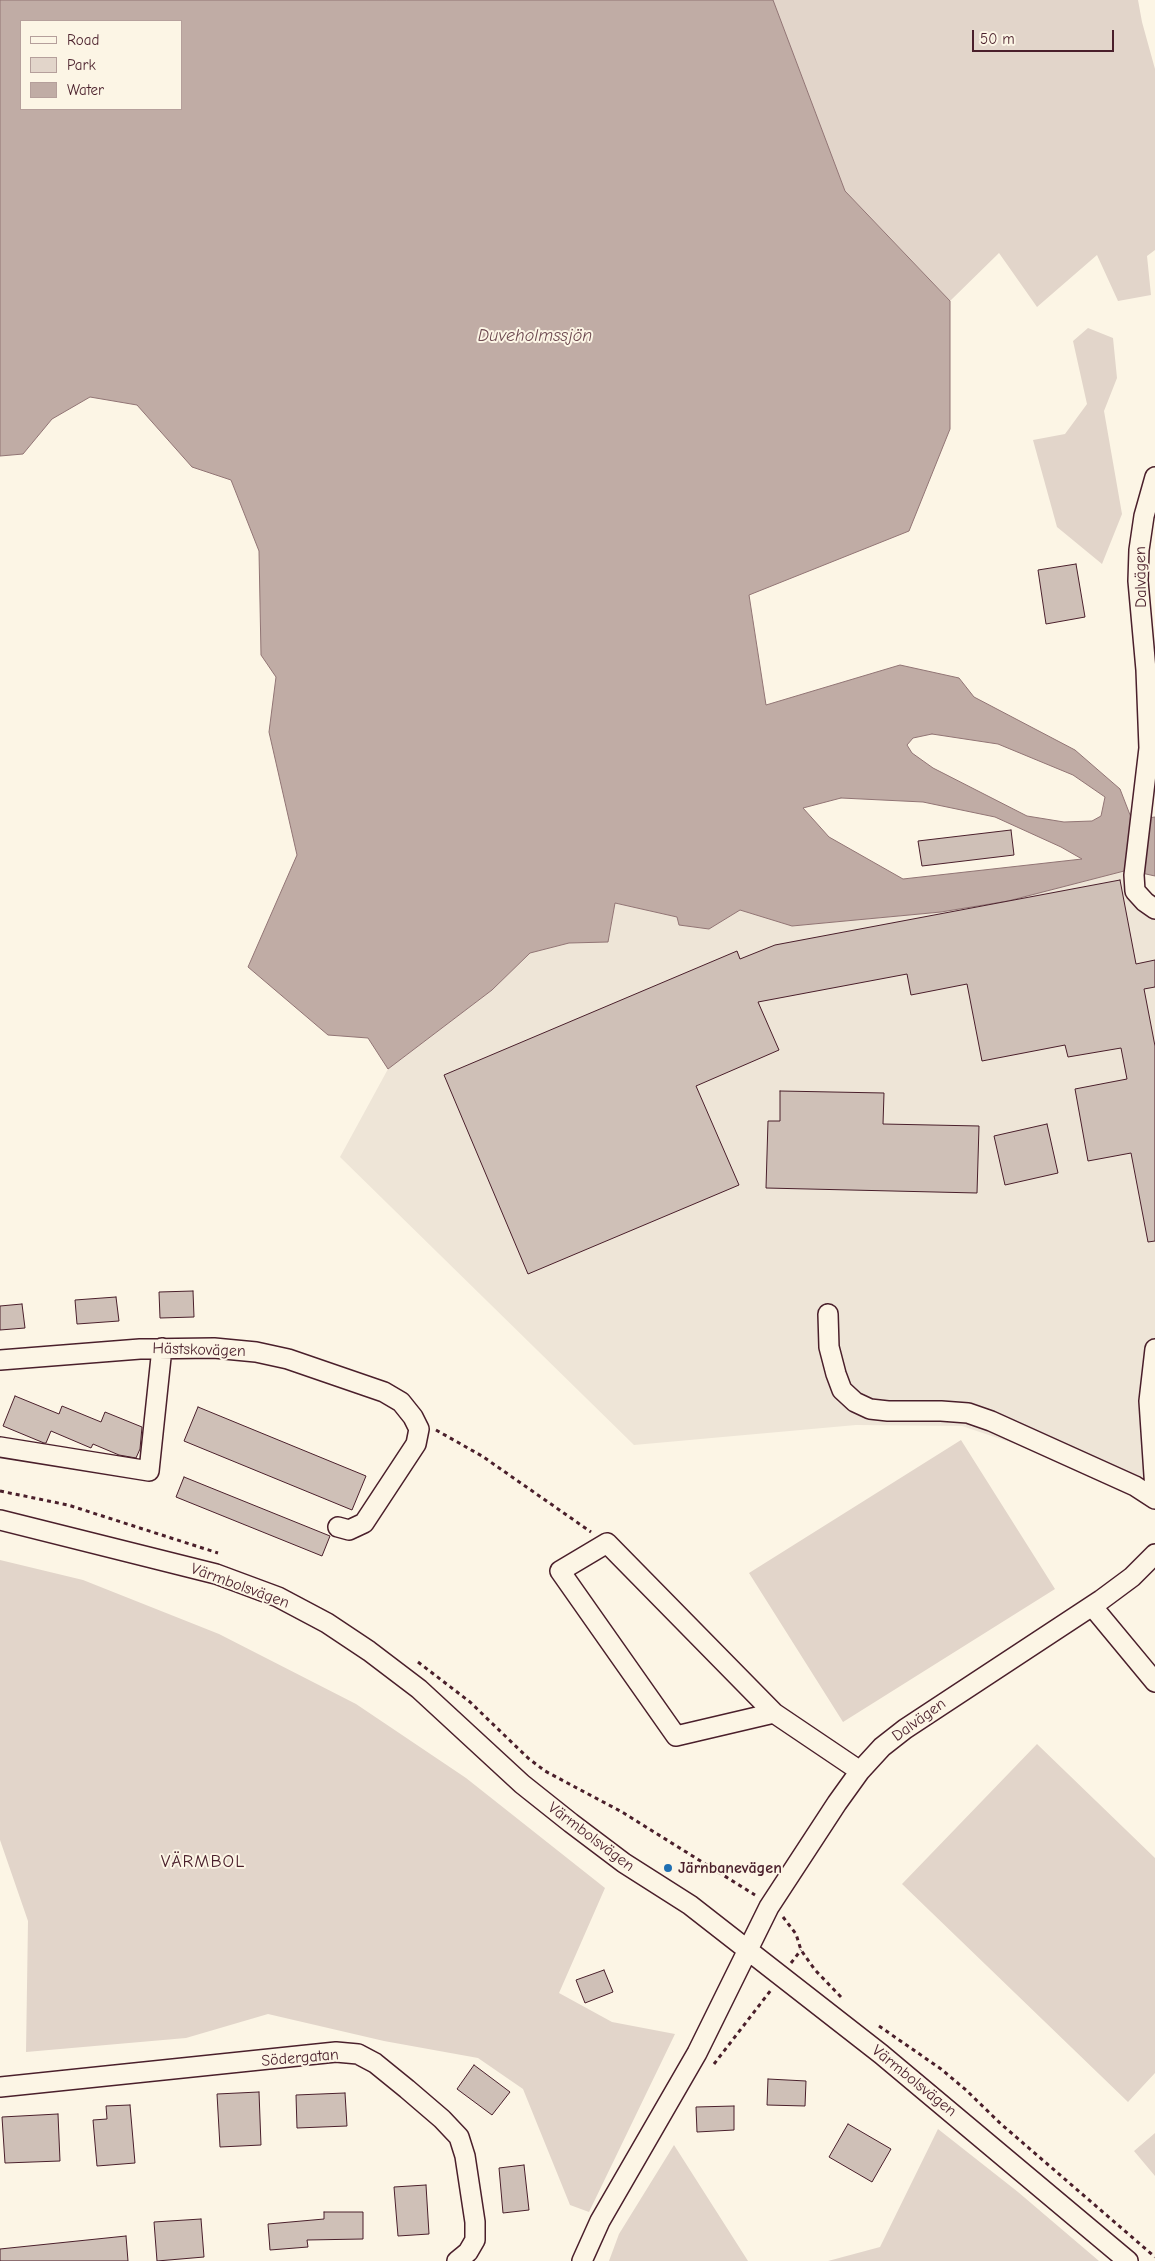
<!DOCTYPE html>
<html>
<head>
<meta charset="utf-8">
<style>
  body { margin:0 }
  #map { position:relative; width:1155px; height:2261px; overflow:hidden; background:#fcf5e5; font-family:"Comic Neue",sans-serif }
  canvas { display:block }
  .legend { position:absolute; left:20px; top:20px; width:162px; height:90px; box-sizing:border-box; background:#fcf5e5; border:1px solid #b59f9b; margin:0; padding:6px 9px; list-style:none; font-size:15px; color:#4a1f2b }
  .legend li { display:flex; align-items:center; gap:10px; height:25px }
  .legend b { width:25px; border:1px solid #b59f9b }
  .scale { position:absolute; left:972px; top:30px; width:142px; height:22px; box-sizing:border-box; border:2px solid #4a1f2b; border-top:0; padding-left:6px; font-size:15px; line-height:18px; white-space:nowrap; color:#4a1f2b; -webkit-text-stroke:4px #fcf5e5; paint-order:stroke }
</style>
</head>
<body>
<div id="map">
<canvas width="1155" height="2261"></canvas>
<ul class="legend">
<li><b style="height:6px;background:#fcf5e5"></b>Road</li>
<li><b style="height:14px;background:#e2d5ca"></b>Park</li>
<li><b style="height:14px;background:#c0aca5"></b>Water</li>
</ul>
<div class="scale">50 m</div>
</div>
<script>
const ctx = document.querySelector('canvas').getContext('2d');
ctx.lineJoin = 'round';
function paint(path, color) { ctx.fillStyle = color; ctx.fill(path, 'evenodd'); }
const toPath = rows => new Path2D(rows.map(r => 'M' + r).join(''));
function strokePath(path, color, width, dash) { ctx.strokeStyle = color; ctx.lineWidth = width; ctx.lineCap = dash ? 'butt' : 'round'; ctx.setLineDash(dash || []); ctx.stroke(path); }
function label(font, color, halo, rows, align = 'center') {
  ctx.font = font + ' "Comic Neue",sans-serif'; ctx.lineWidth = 4; ctx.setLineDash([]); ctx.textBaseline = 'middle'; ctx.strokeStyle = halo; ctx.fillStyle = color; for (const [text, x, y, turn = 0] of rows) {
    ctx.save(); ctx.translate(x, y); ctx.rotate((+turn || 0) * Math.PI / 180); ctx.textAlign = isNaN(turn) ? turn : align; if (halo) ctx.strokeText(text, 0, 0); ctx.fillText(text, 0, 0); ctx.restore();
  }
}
paint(toPath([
  [1128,870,1155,913,1155,1491,962,1426,856,1425,634,1445,340,1157,388,1069,492,990,530,953,569,943,608,942,615,903,677,917,679,925,709,929,740,910,792,926,941,912,1008,901]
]), '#eee5d7');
paint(toPath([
  [773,0,1138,0,1142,22,1155,69,1155,250,1147,256,1151,295,1118,301,1097,255,1037,307,999,253,950,301,845,191],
  [1088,328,1113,338,1117,378,1104,411,1122,514,1102,564,1057,527,1033,440,1065,434,1087,404,1073,341],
  [961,1440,1055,1589,843,1722,749,1573],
  [0,1560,83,1580,219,1634,356,1704,466,1778,605,1888,559,1993,612,2022,675,2034,589,2212,570,2205,523,2089,478,2058,384,2041,268,2014,186,2038,26,2052,28,1921,0,1840],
  [1037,1744,1155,1858,1155,2073,1128,2102,902,1884],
  [938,2129,1018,2192,1099,2261,828,2261,880,2247],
  [1155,2133,1155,2176,1134,2151],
  [674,2145,748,2261,609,2261,619,2234]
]), '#e2d5ca');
const water = toPath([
  [0,0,773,0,845,191,950,301,950,429,909,531,749,595,766,705,900,665,959,678,974,697,1075,750,1120,789,1132,820,1155,817,1155,876,1128,870,1008,901,941,912,792,926,740,910,709,929,679,925,677,917,615,903,608,942,569,943,530,953,492,990,388,1069,368,1038,328,1035,248,967,297,855,269,732,276,677,261,655,259,551,231,480,192,467,137,405,90,397,52,419,23,454,0,456,0,0],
  [21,21,181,21,181,109,21,109,21,21],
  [932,734,998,744,1073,775,1105,797,1101,816,1092,821,1064,822,1027,816,933,768,912,753,907,745,913,738,932,734],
  [841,798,923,802,995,817,1061,847,1082,859,903,879,829,837,803,808,841,798]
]);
paint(water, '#c0aca5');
strokePath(water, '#917474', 1);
const building = toPath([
  [1076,564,1085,617,1046,624,1038,570,1076,564],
  [1011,830,1014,855,922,866,918,841,1011,830],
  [1120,880,1136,964,1155,960,1155,987,1144,989,1155,1046,1155,1241,1148,1242,1131,1153,1088,1161,1075,1089,1127,1079,1121,1048,1068,1057,1065,1045,982,1061,967,984,911,995,907,974,758,1002,779,1050,696,1086,739,1185,528,1274,444,1075,737,951,740,959,775,945,1120,880],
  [780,1091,884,1093,883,1124,979,1126,977,1193,766,1188,768,1121,780,1121,780,1091],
  [1047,1124,1058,1173,1005,1185,994,1136,1047,1124],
  [193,1291,194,1317,160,1318,159,1292,193,1291],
  [116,1297,119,1321,77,1324,75,1300,116,1297],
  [22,1304,25,1328,0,1330,0,1306,22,1304],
  [15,1396,59,1414,62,1406,101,1422,105,1412,142,1427,140,1449,136,1458,119,1455,93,1444,91,1448,51,1431,46,1443,44,1443,3,1426,15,1396],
  [198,1407,366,1476,352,1510,184,1441,198,1407],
  [184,1477,330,1536,322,1556,176,1497,184,1477],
  [604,1970,613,1992,585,2003,576,1980,604,1970],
  [474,2065,510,2092,492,2115,457,2089,474,2065],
  [768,2079,806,2081,805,2106,767,2105,768,2079],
  [259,2092,261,2145,220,2147,217,2094,259,2092],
  [345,2093,347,2126,297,2128,296,2095,345,2093],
  [130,2105,135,2163,97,2166,93,2120,107,2119,106,2106,130,2105],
  [734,2106,734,2130,697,2132,696,2107,734,2106],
  [58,2114,60,2161,5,2163,2,2117,58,2114],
  [848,2124,891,2149,872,2182,829,2157,848,2124],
  [524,2165,529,2210,503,2213,499,2168,524,2165],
  [426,2185,429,2234,398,2236,394,2187,426,2185],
  [324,2212,363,2212,363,2239,307,2240,308,2247,270,2250,268,2224,324,2219,324,2212],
  [201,2219,204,2257,157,2261,154,2222,201,2219],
  [126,2236,128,2261,0,2261,0,2249,126,2236]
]);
paint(building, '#cfc0b7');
strokePath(building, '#4a1f2b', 1);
const minor = toPath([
  [1155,477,1144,516,1139,550,1138,581,1146,670,1149,748,1134,875,1135,891,1145,902,1155,909],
  [828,1314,829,1347,836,1374,842,1390,855,1402,870,1409,888,1411,941,1411,968,1413,991,1421,1135,1486,1155,1499],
  [1155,1349,1149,1401,1155,1490],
  [0,1360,140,1349,214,1348,256,1352,288,1359,384,1392,401,1402,413,1417,419,1429,416,1444,364,1523,349,1530,338,1527],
  [0,1447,149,1471,162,1348],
  [0,1520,216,1574,278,1597,327,1623,369,1651,419,1689,522,1784,571,1823,624,1863,690,1905,881,2054,1128,2261],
  [1092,1606,1155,1682],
  [774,1713,607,1543,560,1571,676,1736,774,1713,860,1771],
  [0,2087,336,2052,358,2054,375,2063,407,2089,442,2119,459,2137,465,2156,475,2222,475,2240,468,2252,457,2261],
  [582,2261,600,2221,697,2053,769,1907,837,1803,860,1771,882,1747,905,1729,1101,1600,1132,1577,1155,1554]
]);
strokePath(minor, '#4a1f2b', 22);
strokePath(toPath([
  [436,1430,482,1456,591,1532],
  [0,1491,68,1505,218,1553],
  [418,1662,470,1702,528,1758,545,1771,622,1812,755,1895],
  [783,1917,796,1934,801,1950,815,1970,842,1998],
  [791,1963,801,1950],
  [879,2026,941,2069,966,2090,1001,2124,1155,2257],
  [714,2064,771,1990]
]), '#4a1f2b', 3, [4, 4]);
strokePath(minor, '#fcf5e5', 19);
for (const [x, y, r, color] of [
  [668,1868,5,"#1f6fb2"]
]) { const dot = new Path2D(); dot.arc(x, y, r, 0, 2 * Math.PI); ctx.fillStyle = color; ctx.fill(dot); strokePath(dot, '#fcf5e5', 2); }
label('16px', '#4a1f2b', '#fcf5e5', [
  ["Dalvägen",1141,577,-91],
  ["Hästskovägen",199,1350,2],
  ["Värmbolsvägen",240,1586,20],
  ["Dalvägen",919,1720,-36],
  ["Värmbolsvägen",591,1837,37],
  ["Södergatan",300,2058,-5],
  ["Värmbolsvägen",914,2081,39]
]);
label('bold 16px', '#4a1f2b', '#fcf5e5', [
  ["Järnbanevägen",678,1868]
], 'left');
label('italic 18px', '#6d4950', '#fcf5e5', [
  ["Duveholmssjön",535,336]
]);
ctx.letterSpacing = '1px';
label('18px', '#4a1f2b', '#fcf5e5', [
  ["VÄRMBOL",203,1862]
]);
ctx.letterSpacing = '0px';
</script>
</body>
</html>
